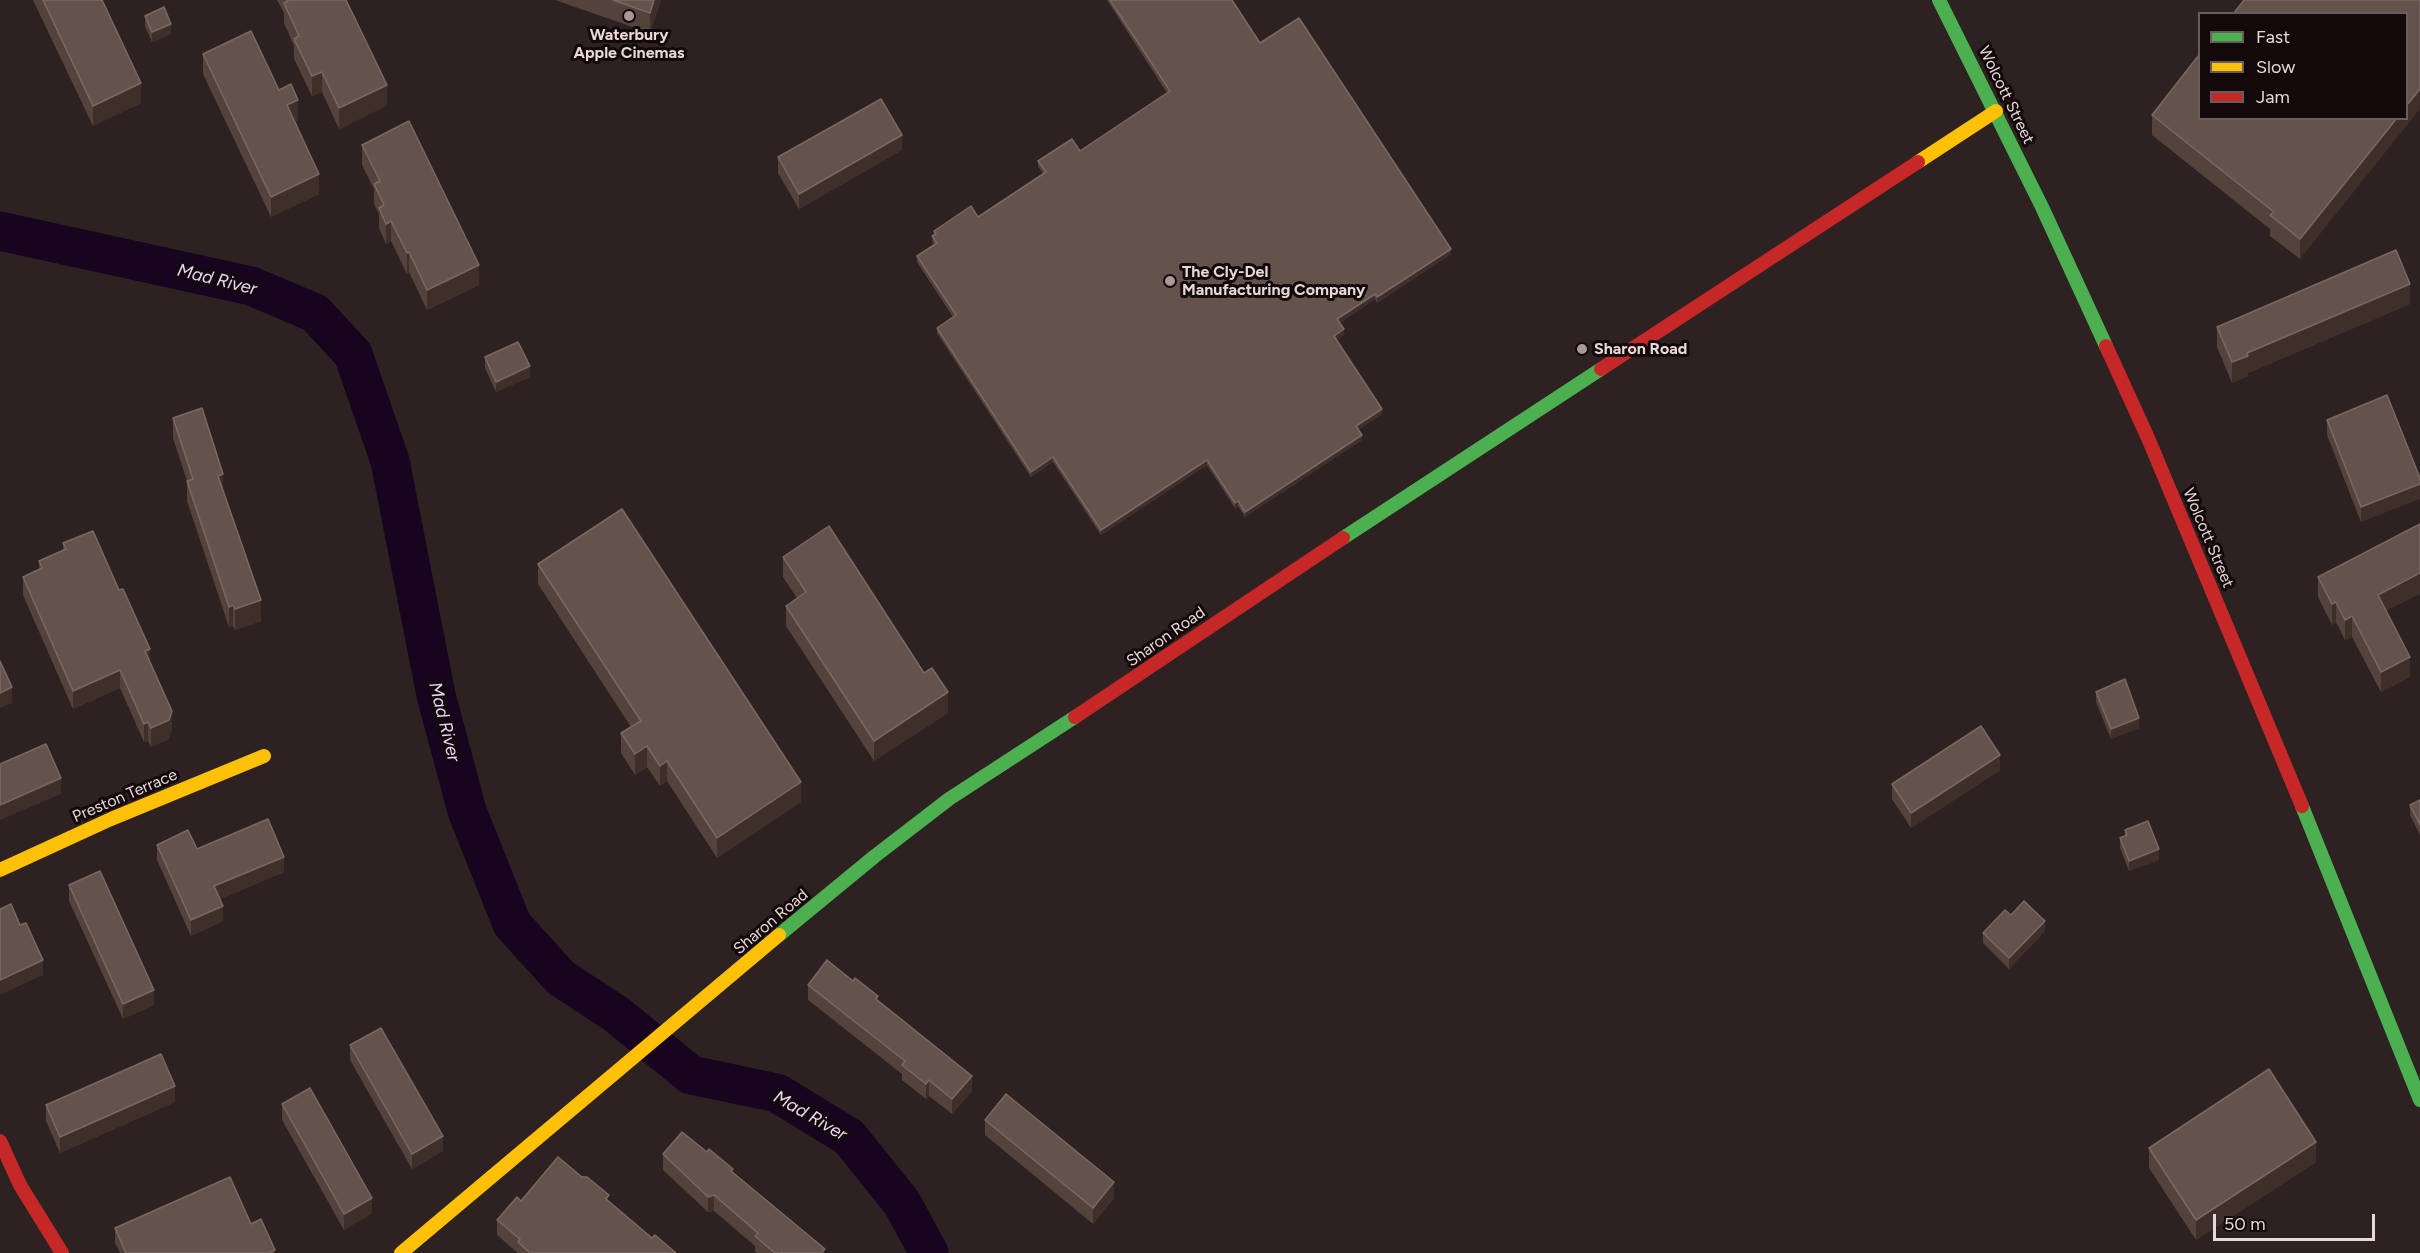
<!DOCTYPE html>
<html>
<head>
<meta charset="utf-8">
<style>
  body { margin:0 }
  #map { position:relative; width:2420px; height:1253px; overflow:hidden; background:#2e2121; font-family:Figtree,sans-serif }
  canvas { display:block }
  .legend { position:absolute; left:2198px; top:12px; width:210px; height:108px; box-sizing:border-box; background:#14090a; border:2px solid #695c5c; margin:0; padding:8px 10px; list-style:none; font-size:18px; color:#e9d8d8 }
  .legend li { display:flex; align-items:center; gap:12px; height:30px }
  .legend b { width:30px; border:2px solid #695c5c }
  .scale { position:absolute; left:2213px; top:1214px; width:162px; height:27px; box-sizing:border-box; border:3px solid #e9d8d8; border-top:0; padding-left:8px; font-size:18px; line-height:21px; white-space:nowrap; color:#e9d8d8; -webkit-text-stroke:4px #14090a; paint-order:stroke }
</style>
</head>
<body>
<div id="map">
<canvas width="2420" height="1253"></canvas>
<ul class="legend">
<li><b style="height:8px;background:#4caf50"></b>Fast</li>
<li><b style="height:8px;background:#ffc107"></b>Slow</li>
<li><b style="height:8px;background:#c62828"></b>Jam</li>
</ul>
<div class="scale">50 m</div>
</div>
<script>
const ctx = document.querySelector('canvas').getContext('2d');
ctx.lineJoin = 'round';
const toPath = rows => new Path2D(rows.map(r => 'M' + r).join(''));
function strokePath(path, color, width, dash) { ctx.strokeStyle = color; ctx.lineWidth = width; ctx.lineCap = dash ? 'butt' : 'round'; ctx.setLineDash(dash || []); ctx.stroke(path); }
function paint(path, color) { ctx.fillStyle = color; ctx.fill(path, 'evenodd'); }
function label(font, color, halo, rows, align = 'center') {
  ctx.font = font + ' Figtree,sans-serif'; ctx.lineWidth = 6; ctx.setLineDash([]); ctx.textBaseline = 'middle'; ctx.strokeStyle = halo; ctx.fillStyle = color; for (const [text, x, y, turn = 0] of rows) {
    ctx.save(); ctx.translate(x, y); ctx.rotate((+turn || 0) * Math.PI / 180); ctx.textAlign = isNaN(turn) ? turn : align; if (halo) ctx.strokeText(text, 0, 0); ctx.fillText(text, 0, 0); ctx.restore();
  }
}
strokePath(toPath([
  [0,231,251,286,315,313,353,354,390,461,436,695,467,811,512,924,561,978,616,1014,691,1075,777,1093,849,1137,902,1203,929,1253]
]), '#17041f', 39);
strokePath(toPath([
  [1939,0,2042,207,2106,346],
  [1343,538,1601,369],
  [2302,806,2420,1100],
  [779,935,875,856,949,799,1075,717]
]), '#4caf50', 14);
strokePath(toPath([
  [1918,162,1996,111],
  [0,870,111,819,264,756],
  [401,1253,779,935]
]), '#ffc107', 14);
strokePath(toPath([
  [2106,346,2148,438,2302,806],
  [1601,369,1918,162],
  [1075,717,1343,538],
  [0,1141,20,1185,62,1253]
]), '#c62828', 14);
paint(toPath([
  [33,0,102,0,141,103,93,126],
  [277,0,346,0,387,105,339,129,322,92,312,96,294,59,294,46,284,23,284,13],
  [555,0,661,0,650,33],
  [1107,0,1232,0,1260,43,1451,254,1377,303,1375,299,1340,323,1344,335,1336,340,1382,414,1358,430,1362,440,1245,517,1238,506,1235,508,1207,465,1101,535,1053,462,1031,477,937,333,937,328,953,317,917,262,917,256,935,245,932,242,934,231,978,217,1043,174,1038,166,1038,161,1080,151,1167,93],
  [2420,0,2300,259,2270,236,2270,229,2152,135,2152,115],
  [145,16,171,34,152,42,145,26],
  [203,54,279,90,298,120,294,122,319,194,271,217,203,74],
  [362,145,479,285,427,310,409,272,407,274,391,241,386,244,379,228,379,214,374,204,374,189,362,165],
  [902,150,799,209,778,173,778,157],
  [2410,304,2248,373,2248,376,2232,383,2217,347,2217,327],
  [485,357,530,377,496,392,485,368],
  [2387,395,2361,522,2327,435,2327,420],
  [173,418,223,491,261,621,235,630,233,626,229,627,187,501,187,481,173,438],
  [63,543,150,661,172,729,169,739,151,747,148,741,144,742,120,688,73,709,23,595,23,577,39,570,39,561,63,550],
  [783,557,924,673,948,713,874,761,786,626,786,606,797,598,783,577],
  [538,564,801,802,717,858,667,781,660,786,647,767,635,775,621,753,621,733,631,727,538,584],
  [2318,577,2386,611,2410,677,2381,692,2352,637,2345,640,2336,622,2332,625,2318,597],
  [2096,692,2139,728,2111,739,2096,702],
  [2000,770,1911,828,1892,799,1892,784],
  [2420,800,2420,835,2410,815,2410,805],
  [2125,830,2159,860,2129,871,2120,848,2120,838,2125,836],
  [157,845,197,849,284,872,220,899,223,921,191,936,157,860],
  [69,885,154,1005,123,1019,69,901],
  [2011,915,2045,931,2009,969,1983,943,1983,933],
  [808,985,878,1001,972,1091,952,1114,929,1096,926,1099,902,1080,902,1074,808,1000],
  [350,1045,443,1151,412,1169,350,1060],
  [175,1102,60,1153,46,1121,46,1105],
  [282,1104,372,1213,344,1230,282,1120],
  [985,1120,1114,1198,1093,1224,985,1135],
  [2149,1148,2316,1162,2196,1240,2149,1168],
  [707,1152,733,1172,825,1253,757,1253,755,1251,755,1246,714,1211,708,1212,663,1170,663,1154],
  [521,1201,609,1201,652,1238,676,1253,518,1253,497,1235,497,1220],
  [251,1224,275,1253,120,1253,115,1243,115,1228]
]), '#54433d');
paint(toPath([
  [654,0,661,0,650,33,650,13],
  [171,24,171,34,152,42,152,32],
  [322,72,322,92,312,96,312,76],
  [141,83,141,103,93,126,93,106],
  [387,85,387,105,339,129,339,108],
  [2420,89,2420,109,2300,259,2300,239,2397,118,2406,118,2406,106],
  [298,100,298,120,287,125,287,105],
  [902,135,902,150,799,209,799,194],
  [319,174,319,194,271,217,271,197],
  [391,221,391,241,386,244,386,224],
  [1451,249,1451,254,1377,303,1377,297],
  [409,252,409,272,407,274,407,253],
  [479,265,479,285,427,310,427,290],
  [2410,284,2410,304,2248,373,2248,376,2232,383,2232,362,2247,353],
  [1375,294,1375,299,1337,325,1337,319],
  [1344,329,1344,335,1334,341,1334,336],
  [530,366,530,377,496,392,496,382],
  [1382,409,1382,414,1356,431,1356,426],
  [1362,435,1362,440,1245,517,1245,512],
  [1053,457,1053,462,1031,477,1031,472],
  [1207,460,1207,465,1101,535,1101,530],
  [223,474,223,494,218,476],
  [2420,484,2420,499,2361,522,2361,507],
  [1238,501,1238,506,1235,508,1235,503],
  [2420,573,2420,594,2378,615,2378,595],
  [261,600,261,621,235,630,235,609],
  [2336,602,2336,622,2332,625,2332,604],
  [233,605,233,626,229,627,229,607],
  [2352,616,2352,637,2345,640,2345,620],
  [150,649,150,668,145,651],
  [2410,657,2410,677,2381,692,2381,672],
  [120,670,120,688,73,709,73,691],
  [12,687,12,703,0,708,0,693],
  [948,692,948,713,874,761,874,741],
  [172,711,172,729,169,739,151,747,151,728],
  [2139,718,2139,728,2111,739,2111,729],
  [148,722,148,741,144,742,144,724],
  [647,746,647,767,635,775,635,754],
  [2000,755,2000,770,1911,828,1911,813],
  [667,761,667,781,660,786,660,766],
  [61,778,61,794,0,820,0,805],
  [801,782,801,802,717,858,717,838],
  [2159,849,2159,860,2129,871,2129,861],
  [284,857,284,872,214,902,214,886],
  [223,906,223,921,191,936,191,920],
  [2045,921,2045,931,2009,969,2009,958],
  [43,960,43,975,0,995,0,980],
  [154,990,154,1005,123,1019,123,1004],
  [972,1076,972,1091,952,1114,952,1099],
  [929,1080,929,1096,926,1099,926,1084],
  [175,1086,175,1102,60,1153,60,1137],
  [443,1136,443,1151,412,1169,412,1154],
  [2316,1142,2316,1162,2196,1240,2196,1220],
  [1114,1182,1114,1198,1093,1224,1093,1208],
  [714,1195,714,1211,708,1212,708,1197],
  [372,1198,372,1213,344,1230,344,1214]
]), '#3e2f2b');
const building = toPath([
  [43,0,102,0,141,83,93,106,43,0],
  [287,0,346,0,387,85,339,108,322,72,312,76,294,39,299,36,284,3,288,1,287,0],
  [613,0,654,0,650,13,613,0],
  [1110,0,1232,0,1260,43,1299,18,1451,249,1377,297,1375,294,1337,319,1344,329,1334,336,1382,409,1356,426,1362,435,1245,512,1238,501,1235,503,1207,460,1101,530,1053,457,1031,472,937,328,956,315,917,256,937,243,932,236,936,234,934,231,971,206,978,217,1046,172,1038,161,1072,139,1080,151,1170,91,1110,0],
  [2244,0,2420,0,2420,89,2406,106,2406,14,2233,14,2244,0],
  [164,7,171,24,152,32,145,16,164,7],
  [251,31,279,90,291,84,298,100,287,105,319,174,271,197,203,54,251,31],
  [2199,55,2199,118,2397,118,2300,239,2270,215,2274,212,2152,115,2199,55],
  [881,99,902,135,799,194,778,157,881,99],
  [409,121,479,265,427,290,409,252,407,253,391,221,386,224,379,208,384,205,374,184,380,181,362,145,409,121],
  [2396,250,2410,284,2247,353,2248,356,2232,362,2217,327,2396,250],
  [518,342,530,366,496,382,485,357,518,342],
  [2387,395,2420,478,2420,484,2361,507,2327,420,2387,395],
  [202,408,223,474,218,476,261,600,235,609,233,605,229,607,187,481,193,479,173,418,202,408],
  [622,509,801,782,717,838,667,761,660,766,647,746,635,754,621,733,641,721,538,564,622,509],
  [2420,524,2420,573,2378,595,2410,657,2381,672,2352,616,2345,620,2336,602,2332,604,2318,577,2420,524],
  [829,526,924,673,932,668,948,692,874,741,786,606,806,592,783,557,829,526],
  [93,531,119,590,123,589,150,649,145,651,172,711,169,720,151,728,148,722,144,724,120,670,73,691,23,577,42,568,39,561,66,549,63,543,93,531],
  [0,661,12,687,0,693,0,661],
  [2125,679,2139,718,2111,729,2096,692,2125,679],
  [1981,726,2000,755,1911,813,1892,784,1981,726],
  [46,744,61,778,0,805,0,764,46,744],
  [2420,800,2420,825,2410,805,2420,800],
  [268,819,284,857,214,886,223,906,191,920,157,845,188,830,197,849,268,819],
  [2148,821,2159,849,2129,861,2120,838,2127,835,2125,830,2148,821],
  [100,871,154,990,123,1004,69,885,100,871],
  [2024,901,2045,921,2009,958,1983,933,2005,910,2011,915,2024,901],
  [11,904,20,925,26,923,43,960,0,980,0,909,11,904],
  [827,960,853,981,855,978,878,996,876,999,972,1076,952,1099,929,1080,926,1084,902,1065,905,1061,808,985,827,960],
  [381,1028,443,1136,412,1154,350,1045,381,1028],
  [161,1054,175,1086,60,1137,46,1105,161,1054],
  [2269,1069,2316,1142,2196,1220,2149,1148,2269,1069],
  [310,1088,372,1198,344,1214,282,1104,310,1088],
  [1006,1094,1114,1182,1093,1208,985,1120,1006,1094],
  [682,1132,707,1152,709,1149,733,1169,731,1171,825,1249,821,1253,783,1253,782,1252,781,1253,775,1253,755,1236,758,1233,714,1195,708,1197,663,1154,682,1132],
  [558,1157,582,1177,587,1177,609,1195,606,1199,652,1238,655,1235,676,1253,530,1253,518,1242,520,1239,497,1220,517,1197,521,1201,558,1157],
  [230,1177,251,1224,261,1219,275,1250,269,1253,126,1253,115,1228,230,1177]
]);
paint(building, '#64534d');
strokePath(building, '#796863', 1.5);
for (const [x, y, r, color] of [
  [629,16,6,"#a89898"],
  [1170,281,6,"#a89898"],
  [1582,349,6,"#a89898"]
]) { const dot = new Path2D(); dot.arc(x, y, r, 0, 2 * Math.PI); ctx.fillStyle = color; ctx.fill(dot); strokePath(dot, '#14090a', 2); }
label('bold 16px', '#e9d8d8', '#14090a', [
  ["Waterbury",629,35,"center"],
  ["Apple Cinemas",629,53,"center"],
  ["The Cly-Del",1182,272],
  ["Manufacturing Company",1182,290],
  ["Sharon Road",1594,349]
], 'left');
label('16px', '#e9d8d8', '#14090a', [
  ["Wolcott Street",2006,95,64],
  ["Wolcott Street",2208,538,67],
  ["Sharon Road",1166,637,-35],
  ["Preston Terrace",125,796,-23],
  ["Sharon Road",771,922,-40]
]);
label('italic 18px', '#edd3fa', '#14090a', [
  ["Mad River",217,280,14],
  ["Mad River",444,722,76],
  ["Mad River",810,1116,30]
]);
</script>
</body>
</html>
